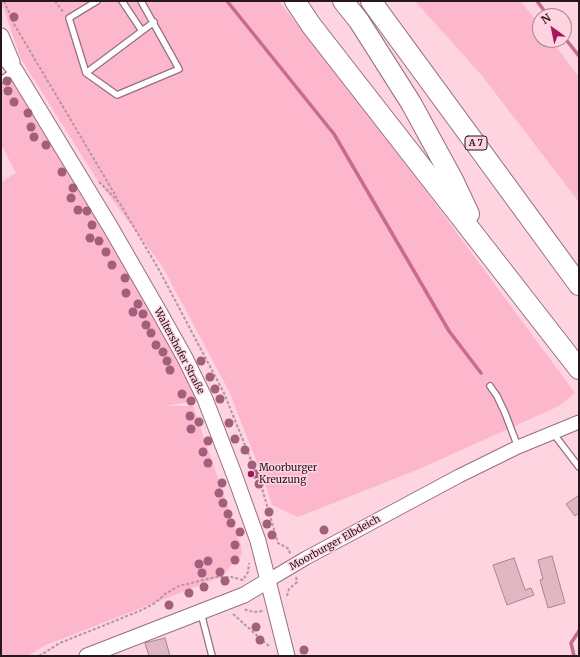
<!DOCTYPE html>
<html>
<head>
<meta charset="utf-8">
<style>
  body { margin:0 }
  #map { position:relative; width:580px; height:657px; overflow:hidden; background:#fdd4e0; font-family:Merriweather,serif }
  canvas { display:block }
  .frame { position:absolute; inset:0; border:2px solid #25171b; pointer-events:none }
  .north { position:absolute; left:532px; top:8px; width:40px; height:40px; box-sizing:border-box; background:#fdd4e0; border:1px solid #a78891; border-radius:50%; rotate:327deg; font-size:11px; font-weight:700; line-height:16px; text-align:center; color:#25171b }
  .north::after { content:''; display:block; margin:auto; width:14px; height:18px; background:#a5175a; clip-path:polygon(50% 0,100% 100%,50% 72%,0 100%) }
</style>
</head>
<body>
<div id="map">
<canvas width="580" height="657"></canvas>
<div class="frame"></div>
<div class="north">N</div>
</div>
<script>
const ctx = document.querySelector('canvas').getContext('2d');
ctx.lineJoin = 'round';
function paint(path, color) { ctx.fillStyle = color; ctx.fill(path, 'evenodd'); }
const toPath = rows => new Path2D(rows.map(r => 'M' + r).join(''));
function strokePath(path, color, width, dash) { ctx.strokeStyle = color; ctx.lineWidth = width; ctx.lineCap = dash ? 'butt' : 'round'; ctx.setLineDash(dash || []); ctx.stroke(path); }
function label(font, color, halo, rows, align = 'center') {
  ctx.font = font + ' Merriweather,serif'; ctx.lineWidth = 3; ctx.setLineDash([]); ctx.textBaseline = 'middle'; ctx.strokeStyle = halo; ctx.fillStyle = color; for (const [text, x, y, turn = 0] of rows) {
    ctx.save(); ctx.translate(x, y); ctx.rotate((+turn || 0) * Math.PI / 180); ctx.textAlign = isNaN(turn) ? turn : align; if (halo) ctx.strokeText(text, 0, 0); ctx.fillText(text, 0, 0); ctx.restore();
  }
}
paint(toPath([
  [1,1,279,1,417,179,575,393,559,406,419,469,298,517,272,505,265,483,229,391,162,266,96,178,21,59],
  [415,1,521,1,540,26,540,40,551,40,579,77,579,202,483,77],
  [15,70,205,399,165,406,193,406,241,545,242,554,221,577,46,645,27,656,1,656,1,182,16,173,1,144,1,80]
]), '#fdb7cc');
strokePath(toPath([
  [227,1,334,134,449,331,481,373],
  [537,1,548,16],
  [564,37,579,56],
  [574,656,571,643,579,631]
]), '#c76c8b', 3.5);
const building = toPath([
  [578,496,579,498,579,513,575,516,566,504,578,496],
  [552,556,565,603,548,608,540,580,543,579,538,560,552,556],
  [514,558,525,590,531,588,534,595,507,605,493,565,514,558],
  [165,638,170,656,149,656,145,643,165,638]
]);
paint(building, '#e0b8c3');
strokePath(building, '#a9848f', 1);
const service = toPath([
  [97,1,69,18,86,73,117,95,179,69,141,1],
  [122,1,142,31],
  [86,73,154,22],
  [1,80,15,70],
  [490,386,497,396,505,413,518,447],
  [553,433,579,467],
  [201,613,212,656]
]);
const tertiary = toPath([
  [269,580,306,558,459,476,518,447,579,422]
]);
const secondary = toPath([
  [1,36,12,62],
  [1,53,15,70,111,228,161,315,185,358,205,399,234,474,258,541,287,656],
  [87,656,244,595,269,580]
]);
const motorway = toPath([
  [295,1,311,25,579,369],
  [343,1,359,21,411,103,453,180,469,214],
  [371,1,579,285]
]);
strokePath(service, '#94717b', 8);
strokePath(tertiary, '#94717b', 15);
strokePath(secondary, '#94717b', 17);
strokePath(motorway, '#94717b', 22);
strokePath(toPath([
  [4,1,14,24,117,198],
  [55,1,64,13],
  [99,182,119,202,158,268,224,393,261,485,278,543,289,549,290,554],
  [287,596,289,589,297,582,296,577],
  [245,609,246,610,254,612,263,611],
  [233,614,270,647],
  [301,651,302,656],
  [39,656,60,643,142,610,155,603,165,594,179,586,215,577,231,577,243,580,248,572,249,563]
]), '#b4949e', 2, [3, 2]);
strokePath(service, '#fff', 5.5);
strokePath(tertiary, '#fff', 13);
strokePath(secondary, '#fff', 15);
strokePath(motorway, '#fff', 20);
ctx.fillStyle = '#a15f7b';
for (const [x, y] of [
  [14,17],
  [7,81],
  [8,91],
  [14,102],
  [28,113],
  [31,127],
  [34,137],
  [46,145],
  [62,172],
  [73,188],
  [71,198],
  [78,210],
  [87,211],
  [92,225],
  [90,238],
  [99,241],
  [106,252],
  [112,265],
  [125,278],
  [126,293],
  [138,304],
  [133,312],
  [143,314],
  [146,325],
  [151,333],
  [156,345],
  [163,352],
  [167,361],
  [201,361],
  [170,370],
  [210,377],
  [215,389],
  [182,394],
  [220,399],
  [191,401],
  [190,416],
  [199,422],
  [229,423],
  [191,429],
  [235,439],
  [208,441],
  [245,450],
  [203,452],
  [208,463],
  [252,465],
  [255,474],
  [222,483],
  [259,484],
  [219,493],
  [223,503],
  [269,512],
  [228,514],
  [231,523],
  [267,524],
  [324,530],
  [240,532],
  [272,535],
  [235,545],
  [235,560],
  [208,561],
  [199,564],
  [220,572],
  [202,573],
  [225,581],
  [204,587],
  [189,593],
  [169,605],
  [256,627],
  [260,640],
  [304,650]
]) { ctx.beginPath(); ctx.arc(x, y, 4.5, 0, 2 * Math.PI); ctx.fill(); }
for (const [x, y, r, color] of [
  [251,474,4,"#a5175a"]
]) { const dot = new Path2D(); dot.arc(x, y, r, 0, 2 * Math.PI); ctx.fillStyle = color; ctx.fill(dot); strokePath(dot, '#fdd4e0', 1.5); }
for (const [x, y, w] of [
  [476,143,22]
]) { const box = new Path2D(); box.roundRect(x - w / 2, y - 7, w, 14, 3); ctx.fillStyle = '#fdd4e0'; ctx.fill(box); strokePath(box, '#25171b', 1); }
label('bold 9px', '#25171b', null, [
  ["A 7",476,143]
]);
label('10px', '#25171b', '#fdd4e0', [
  ["Waltershofer Straße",179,351,62],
  ["Moorburger Elbdeich",335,543,-29]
]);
label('10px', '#25171b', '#fdd4e0', [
  ["Moorburger",259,468],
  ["Kreuzung",259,480]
], 'left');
</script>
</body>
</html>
